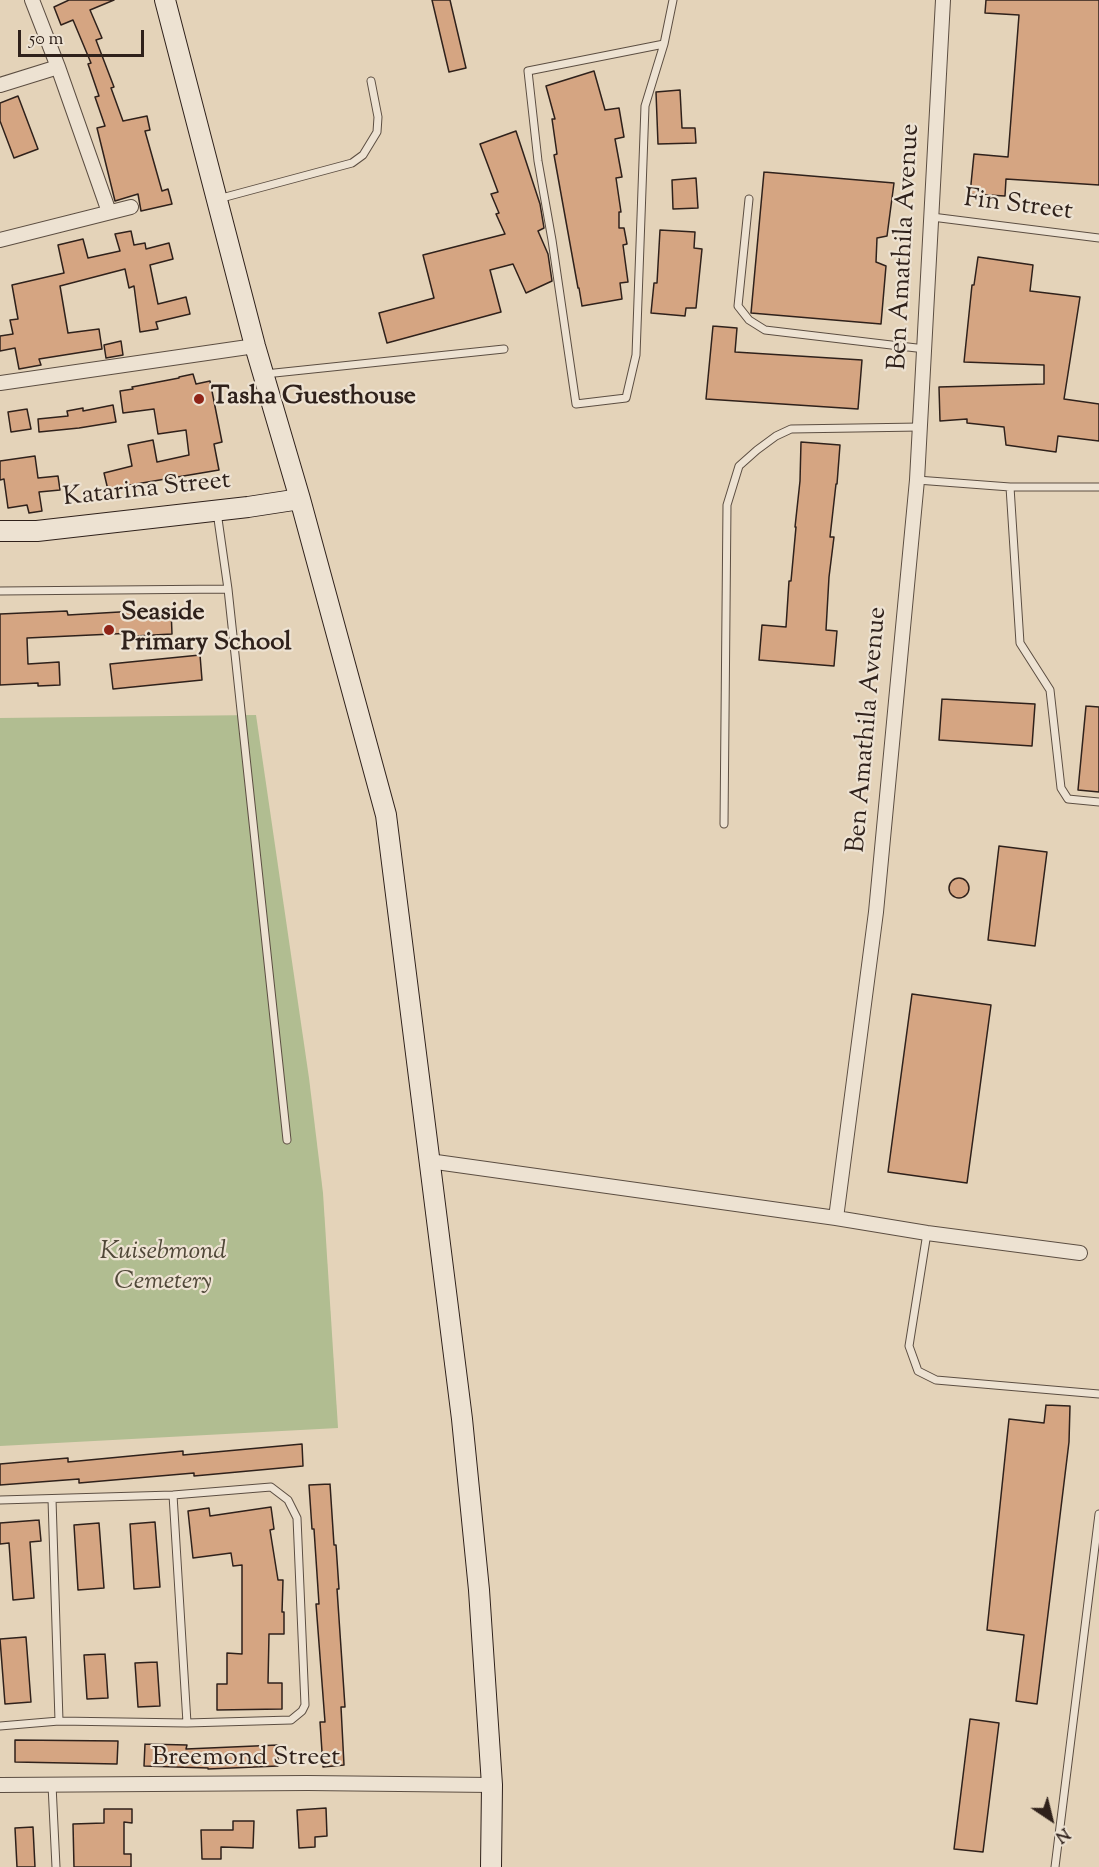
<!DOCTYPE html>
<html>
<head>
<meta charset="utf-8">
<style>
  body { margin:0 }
  #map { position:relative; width:1099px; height:1867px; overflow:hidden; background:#e4d3b9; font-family:"Sorts Mill Goudy",serif }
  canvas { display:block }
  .north { position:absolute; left:1021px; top:1789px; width:60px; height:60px; -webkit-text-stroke:4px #ede2d2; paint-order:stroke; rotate:145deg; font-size:16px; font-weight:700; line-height:24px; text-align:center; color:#2f211b }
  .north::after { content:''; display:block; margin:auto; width:21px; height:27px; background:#2f211b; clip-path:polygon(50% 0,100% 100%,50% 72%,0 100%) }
  .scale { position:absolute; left:18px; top:30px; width:126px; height:27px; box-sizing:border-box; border:3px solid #2f211b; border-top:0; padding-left:8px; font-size:18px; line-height:21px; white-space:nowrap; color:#2f211b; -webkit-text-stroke:4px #ede2d2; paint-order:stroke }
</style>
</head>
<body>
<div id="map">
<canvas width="1099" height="1867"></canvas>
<div class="north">N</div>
<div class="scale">50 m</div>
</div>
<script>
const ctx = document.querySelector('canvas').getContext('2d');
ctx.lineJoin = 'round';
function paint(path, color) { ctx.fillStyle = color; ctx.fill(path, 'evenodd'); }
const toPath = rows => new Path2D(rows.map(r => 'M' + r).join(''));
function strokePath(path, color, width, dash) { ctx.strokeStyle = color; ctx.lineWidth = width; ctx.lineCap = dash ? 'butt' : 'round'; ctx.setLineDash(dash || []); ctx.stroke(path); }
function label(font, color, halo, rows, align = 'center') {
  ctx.font = font + ' "Sorts Mill Goudy",serif'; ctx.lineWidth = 4.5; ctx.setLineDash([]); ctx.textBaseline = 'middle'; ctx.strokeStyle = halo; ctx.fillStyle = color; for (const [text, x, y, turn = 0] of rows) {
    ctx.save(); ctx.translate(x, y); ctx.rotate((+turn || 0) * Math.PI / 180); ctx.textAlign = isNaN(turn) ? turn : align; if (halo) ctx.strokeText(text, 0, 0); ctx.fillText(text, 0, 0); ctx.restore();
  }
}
paint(toPath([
  [256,715,309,1078,323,1193,338,1428,0,1446,0,718]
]), '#b1bd91');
const building = toPath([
  [69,0,114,0,90,10,102,38,96,40,114,87,111,88,123,121,147,116,150,130,145,131,162,191,168,189,172,204,141,211,138,194,115,201,97,128,105,126,95,97,99,96,88,64,91,63,73,20,61,25,54,7,69,0],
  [432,0,450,0,466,68,449,72,432,0],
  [986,0,1099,0,1099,185,1006,179,1005,196,970,194,974,154,1008,157,1019,15,985,13,986,0],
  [594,71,605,110,619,108,624,137,615,139,622,177,616,178,621,212,619,212,619,228,624,228,627,244,623,245,628,282,620,283,622,299,582,306,579,288,578,288,554,155,557,154,552,119,555,119,546,86,594,71],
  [680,90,682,128,695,128,696,143,658,144,656,92,680,90],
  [18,96,38,149,14,158,0,121,0,103,18,96],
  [516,131,540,204,544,228,538,231,548,254,552,281,526,293,513,264,490,270,501,312,387,343,379,313,434,298,423,255,505,234,496,214,499,213,491,194,498,192,480,144,516,131],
  [764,172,894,183,887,236,877,238,876,262,886,266,881,324,751,313,764,172],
  [696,178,698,208,673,209,672,180,696,178],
  [660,230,695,232,694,248,702,249,696,308,686,308,685,316,651,313,654,283,657,283,660,230],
  [131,231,134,245,145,243,146,249,169,243,173,259,150,265,158,304,186,297,190,314,156,322,158,329,140,332,134,286,129,288,125,269,60,286,68,333,99,329,102,349,39,359,41,365,19,369,15,348,0,351,0,336,13,334,10,320,18,319,12,285,64,273,58,245,83,239,88,258,120,251,115,234,131,231],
  [978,257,1033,265,1030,291,1080,297,1064,399,1099,404,1099,441,1058,436,1056,452,1006,445,1004,427,967,423,967,419,940,421,939,387,1044,384,1044,365,964,362,972,285,974,285,978,257],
  [713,326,737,328,735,352,862,360,858,409,706,399,713,326],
  [121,341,123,355,106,358,104,345,121,341],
  [193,374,196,384,210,381,222,442,214,444,219,470,130,485,108,490,104,473,132,466,128,445,153,440,157,462,189,455,186,430,158,434,154,409,123,413,120,391,133,389,132,387,179,378,179,377,193,374],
  [113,405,116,422,79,428,39,432,38,419,68,416,67,411,83,408,83,411,113,405],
  [27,409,31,429,11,432,8,412,27,409],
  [801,442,840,445,837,484,836,484,830,537,834,537,829,577,826,630,837,631,834,666,759,660,762,625,786,627,789,581,791,581,796,527,795,527,800,481,801,442],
  [35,456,38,478,58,476,60,490,39,492,42,511,29,513,27,505,8,508,4,479,0,480,0,461,35,456],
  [171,609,172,634,135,636,134,633,27,638,28,664,59,662,60,685,38,686,38,683,0,685,0,614,67,611,68,615,171,609],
  [200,655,202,680,113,689,110,664,200,655],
  [942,699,1035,704,1032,746,939,740,942,699],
  [1086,706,1099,707,1099,792,1078,790,1086,706],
  [999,846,1047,852,1035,946,988,940,999,846],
  '949 888a10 10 0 1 1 20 0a10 10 0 1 1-20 0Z',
  [912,994,991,1005,967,1183,888,1172,912,994],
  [1046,1405,1070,1406,1069,1442,1037,1704,1016,1701,1024,1635,987,1630,1009,1419,1044,1423,1046,1405],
  [302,1444,303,1466,194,1476,194,1473,79,1483,79,1479,0,1485,0,1464,68,1458,68,1462,183,1451,183,1455,302,1444],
  [330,1484,334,1545,336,1545,339,1589,337,1589,345,1707,341,1707,344,1765,323,1767,320,1722,325,1722,316,1604,319,1604,314,1529,312,1529,309,1485,330,1484],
  [271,1507,274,1529,270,1530,278,1580,283,1580,282,1612,284,1612,284,1634,269,1634,268,1683,282,1683,282,1709,217,1710,217,1684,227,1684,227,1653,242,1654,242,1565,233,1566,231,1553,193,1558,188,1511,209,1508,210,1516,271,1507],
  [39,1520,41,1541,30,1542,34,1598,13,1600,9,1543,0,1544,0,1523,39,1520],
  [155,1522,160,1587,134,1589,130,1524,155,1522],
  [99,1523,104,1588,78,1590,74,1525,99,1523],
  [26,1637,31,1702,5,1704,0,1639,26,1637],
  [105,1654,108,1698,87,1699,84,1655,105,1654],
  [157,1662,160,1706,138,1707,135,1663,157,1662],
  [970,1719,999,1723,983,1852,954,1849,970,1719],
  [15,1740,118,1741,117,1764,15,1762,15,1740],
  [145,1744,187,1745,186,1749,278,1745,278,1766,208,1769,208,1768,144,1766,145,1744],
  [326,1808,327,1836,315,1837,315,1847,299,1848,297,1810,326,1808],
  [104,1809,132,1809,132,1823,124,1822,124,1854,131,1854,131,1867,74,1867,73,1824,104,1823,104,1809],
  [233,1821,254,1821,253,1848,221,1847,221,1859,202,1859,201,1830,233,1830,233,1821],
  [33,1827,35,1867,17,1867,15,1828,33,1827]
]);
paint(building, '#d5a582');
strokePath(building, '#2f211b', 1.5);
const lane = toPath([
  [664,44,645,106,636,355,626,398,576,404,552,240,538,161,528,71,664,44,673,0],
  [218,199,352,163,363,155,377,132,378,117,371,81],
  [749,199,738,306,749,320,765,330,925,349],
  [932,217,1099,238],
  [265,374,504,349],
  [917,480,1010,487,1099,487],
  [1010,487,1020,643,1050,690,1061,788,1068,799,1099,802],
  [217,512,228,589,287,1140],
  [0,591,228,589],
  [724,824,727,505,739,466,757,450,776,436,791,429,920,427],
  [927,1233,909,1346,918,1371,936,1380,1099,1394],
  [173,1495,187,1723],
  [52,1499,59,1721],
  [0,1500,173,1495,271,1487,288,1500,297,1518,305,1705,302,1711,291,1720,187,1723,59,1721,0,1726],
  [52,1785,56,1867],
  [1055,1867,1099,1514]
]);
const street = toPath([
  [32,0,58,67,109,212],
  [943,0,917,480,876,912,836,1218,927,1233,1080,1253],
  [0,85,58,67],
  [0,240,131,207],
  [0,383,255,346],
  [429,1161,836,1218],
  [0,1785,307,1783,492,1785]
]);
const secondary = toPath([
  [165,0,255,346,300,499,386,815,462,1419,479,1590,492,1785,491,1867],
  [0,531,37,531,248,507,300,499]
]);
strokePath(lane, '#5c4e42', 9);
strokePath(street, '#5c4e42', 16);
strokePath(secondary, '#2f211b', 22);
strokePath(lane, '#ede2d2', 7);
strokePath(street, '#ede2d2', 14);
strokePath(secondary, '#ede2d2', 20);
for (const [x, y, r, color] of [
  [199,399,6,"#8f2418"],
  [109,630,6,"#8f2418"]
]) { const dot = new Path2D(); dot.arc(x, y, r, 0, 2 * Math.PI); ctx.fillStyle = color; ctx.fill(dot); strokePath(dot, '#ede2d2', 2); }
label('26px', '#2f211b', '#ede2d2', [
  ["Fin Street",1018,207,7],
  ["Ben Amathila Avenue",906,247,-87],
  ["Katarina Street",147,491,-6],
  ["Ben Amathila Avenue",869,730,-85],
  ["Breemond Street",246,1760]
]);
label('bold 26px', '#2f211b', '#ede2d2', [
  ["Tasha Guesthouse",211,399],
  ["Seaside",121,615],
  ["Primary School",121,645]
], 'left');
label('italic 26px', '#504838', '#ede2d2', [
  ["Kuisebmond",163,1254],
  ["Cemetery",163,1284]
]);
</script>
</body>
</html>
